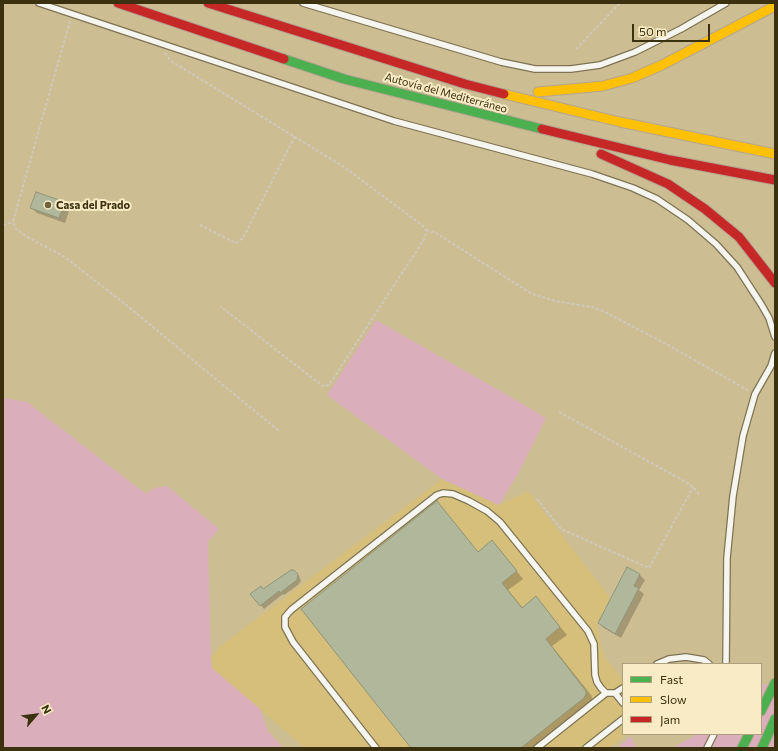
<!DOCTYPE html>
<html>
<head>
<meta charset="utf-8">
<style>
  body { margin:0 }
  #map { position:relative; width:778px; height:751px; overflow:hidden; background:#ccbd92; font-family:Commissioner,sans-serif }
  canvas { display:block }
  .frame { position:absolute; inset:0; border:4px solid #3b310f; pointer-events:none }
  .legend { position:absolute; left:622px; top:663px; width:140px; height:72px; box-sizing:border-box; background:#f8ebc5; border:1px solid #aca17c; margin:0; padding:5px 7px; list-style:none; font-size:12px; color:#3b310f }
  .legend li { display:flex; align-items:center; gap:8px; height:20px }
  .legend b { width:20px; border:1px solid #aca17c }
  .north { position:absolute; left:16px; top:695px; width:40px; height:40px; -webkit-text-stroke:3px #f8ebc5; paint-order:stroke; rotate:62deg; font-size:11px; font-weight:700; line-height:16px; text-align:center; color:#3b310f }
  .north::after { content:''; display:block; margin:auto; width:14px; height:18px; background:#3b310f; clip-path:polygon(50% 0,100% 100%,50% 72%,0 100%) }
  .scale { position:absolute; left:632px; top:24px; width:78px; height:18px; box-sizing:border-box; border:2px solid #3b310f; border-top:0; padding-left:5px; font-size:12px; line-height:14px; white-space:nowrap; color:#3b310f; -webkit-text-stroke:3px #f8ebc5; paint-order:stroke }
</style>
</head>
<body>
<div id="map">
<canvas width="778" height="751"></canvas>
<div class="frame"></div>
<ul class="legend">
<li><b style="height:5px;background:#4caf50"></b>Fast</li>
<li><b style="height:5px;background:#ffc107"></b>Slow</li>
<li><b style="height:5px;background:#c62828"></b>Jam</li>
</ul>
<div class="north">N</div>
<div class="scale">50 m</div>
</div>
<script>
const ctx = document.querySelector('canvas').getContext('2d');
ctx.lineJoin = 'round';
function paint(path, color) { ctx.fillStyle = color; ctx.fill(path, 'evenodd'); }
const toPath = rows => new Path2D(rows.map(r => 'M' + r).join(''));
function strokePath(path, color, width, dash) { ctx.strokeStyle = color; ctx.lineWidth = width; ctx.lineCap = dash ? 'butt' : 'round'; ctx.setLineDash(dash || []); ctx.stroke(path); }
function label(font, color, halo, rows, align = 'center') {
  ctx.font = font + ' Commissioner,sans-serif'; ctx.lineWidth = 4; ctx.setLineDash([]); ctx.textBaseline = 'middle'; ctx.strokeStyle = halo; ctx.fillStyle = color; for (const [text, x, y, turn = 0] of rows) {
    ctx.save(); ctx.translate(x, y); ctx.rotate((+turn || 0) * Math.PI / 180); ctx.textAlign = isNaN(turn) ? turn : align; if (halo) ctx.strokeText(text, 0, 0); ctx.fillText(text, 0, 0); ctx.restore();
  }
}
paint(toPath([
  [442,479,499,505,528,491,611,599,597,625,602,649,606,659,623,680,623,734,627,734,609,748,305,748,212,668,211,658,219,647]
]), '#d6bf7b');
paint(toPath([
  [376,320,509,396,546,418,519,472,499,505,442,479,327,395],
  [3,398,27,402,146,494,154,488,167,486,219,529,208,542,211,658,212,668,260,709,268,731,283,748,3,748],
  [761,683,775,688,775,748,672,748,697,734,761,734],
  [631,736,636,748,617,748]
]), '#daafbb');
paint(toPath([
  [65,202,70,208,65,223,37,213,32,208],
  [437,502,479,553,492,542,499,549,523,579,508,590,523,608,536,598,567,635,552,646,591,695,593,701,536,748,412,748],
  [628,569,640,575,645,580,639,590,644,594,621,638,604,628,599,623],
  [291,571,295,573,299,576,301,581,298,585,284,595,283,594,264,609,252,594,264,590]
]), '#0003');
const building = toPath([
  [36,192,65,202,59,218,30,208,36,192],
  [437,501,478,552,492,540,517,571,502,583,522,608,536,596,560,627,546,639,586,691,586,694,584,698,521,748,411,748,301,609,437,501],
  [627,567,640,574,634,586,639,588,615,634,598,623,627,567],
  [291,570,294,570,298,574,297,580,280,593,279,591,260,606,250,594,261,586,263,589,291,570]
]);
paint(building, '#b0b79a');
strokePath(building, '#909679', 1);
const lane = toPath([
  [39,3,394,121,592,174,633,188,657,199,688,220,716,244,737,267,761,304,769,318,775,337],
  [303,3,501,62,535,69,571,69,600,65,635,52,681,29,726,3],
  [657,664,669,659,686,657,704,660,709,664],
  [726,664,727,558,733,496,743,436,755,394,771,366,775,353],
  [615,693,623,703],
  [376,748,293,642,285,627,285,617,291,610,437,495,443,493,453,494,469,501,487,511,500,522,588,631,594,644,595,675,597,682,601,688,606,693,615,693,623,688],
  [537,748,606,693],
  [586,748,623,719],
  [707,748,714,734]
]);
const fast = toPath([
  [284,59,344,79,542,129],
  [761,711,775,683],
  [742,748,749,734],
  [762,748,775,719]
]);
const slow = toPath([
  [538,92,603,86,632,78,662,65,775,6],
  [504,94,620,122,775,154]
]);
const jam = toPath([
  [118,3,284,59],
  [208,3,465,84,504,94],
  [542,129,670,160,775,180],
  [601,154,668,184,705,209,739,237,775,283]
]);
strokePath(lane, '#7e7453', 8);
strokePath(fast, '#b4a58f', 11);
strokePath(slow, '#b4a58f', 11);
strokePath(jam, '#b4a58f', 11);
strokePath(toPath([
  [70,21,18,204,13,222,16,229,27,237,65,257,125,304,279,431],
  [576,49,620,3],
  [165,53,171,61,344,167,422,225,426,230,425,238,329,385,323,386,311,377,220,306],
  [3,225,13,222],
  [200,225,236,243,243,238,295,136],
  [426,230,436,233,532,294,555,301,592,307,603,311,668,345,749,391],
  [559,412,684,481,693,487,700,496],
  [537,499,561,529,649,568,693,487]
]), '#cec9bc', 2, [3, 2]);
strokePath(lane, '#f7f5ef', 5.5);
strokePath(fast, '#4caf50', 9);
strokePath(slow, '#ffc107', 9);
strokePath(jam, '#c62828', 9);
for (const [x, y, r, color] of [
  [48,205,4,"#6e623d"]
]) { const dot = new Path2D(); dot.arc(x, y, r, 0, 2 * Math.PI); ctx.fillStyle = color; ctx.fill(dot); strokePath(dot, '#f8ebc5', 1.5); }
label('11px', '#3b310f', '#f8ebc5', [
  ["Autovía del Mediterráneo",446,93,15]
]);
label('bold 11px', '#3b310f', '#f8ebc5', [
  ["Casa del Prado",56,205]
], 'left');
</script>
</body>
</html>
